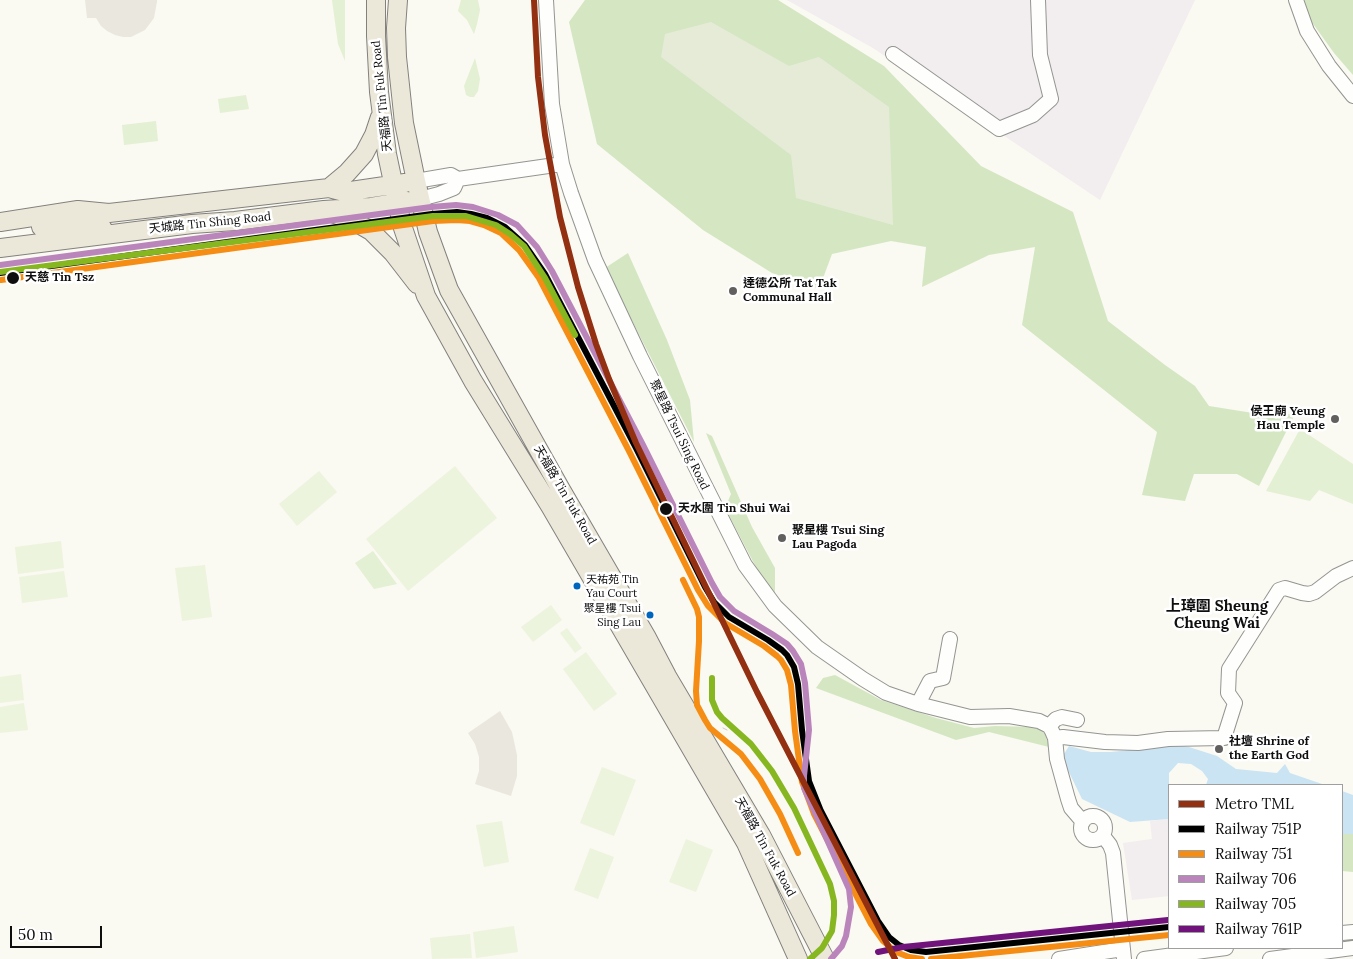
<!DOCTYPE html>
<html>
<head>
<meta charset="utf-8">
<style>
  body { margin:0 }
  #map { position:relative; width:1353px; height:959px; overflow:hidden; background:#faf9f2; font-family:Lora,serif }
  canvas { display:block }
  .legend { position:absolute; left:1168px; top:784px; width:175px; height:165px; box-sizing:border-box; background:#fff; border:1px solid #9f9f9f; margin:0; padding:6px 9px; list-style:none; font-size:15px; color:#0e0e0e }
  .legend li { display:flex; align-items:center; gap:10px; height:25px }
  .legend b { width:25px; border:1px solid #9f9f9f }
  .scale { position:absolute; left:10px; top:926px; width:92px; height:22px; box-sizing:border-box; border:2px solid #0e0e0e; border-top:0; padding-left:6px; font-size:15px; line-height:18px; white-space:nowrap; color:#0e0e0e; -webkit-text-stroke:4px #fff; paint-order:stroke }
</style>
</head>
<body>
<div id="map">
<canvas width="1353" height="959"></canvas>
<ul class="legend">
<li><b style="height:6px;background:#923011"></b>Metro TML</li>
<li><b style="height:6px;background:#000"></b>Railway 751P</li>
<li><b style="height:6px;background:#f58c14"></b>Railway 751</li>
<li><b style="height:6px;background:#ba85bb"></b>Railway 706</li>
<li><b style="height:6px;background:#86b721"></b>Railway 705</li>
<li><b style="height:6px;background:#70147b"></b>Railway 761P</li>
</ul>
<div class="scale">50 m</div>
</div>
<script>
const ctx = document.querySelector('canvas').getContext('2d');
ctx.lineJoin = 'round';
function paint(path, color) { ctx.fillStyle = color; ctx.fill(path, 'evenodd'); }
const toPath = rows => new Path2D(rows.map(r => 'M' + r).join(''));
function strokePath(path, color, width, dash) { ctx.strokeStyle = color; ctx.lineWidth = width; ctx.lineCap = dash ? 'butt' : 'round'; ctx.setLineDash(dash || []); ctx.stroke(path); }
function label(font, color, halo, rows, align = 'center') {
  ctx.font = font + ' Lora,"Noto Sans TC",serif'; ctx.lineWidth = 5; ctx.setLineDash([]); ctx.textBaseline = 'middle'; ctx.strokeStyle = halo; ctx.fillStyle = color; for (const [text, x, y, turn = 0] of rows) {
    ctx.save(); ctx.translate(x, y); ctx.rotate((+turn || 0) * Math.PI / 180); ctx.textAlign = isNaN(turn) ? turn : align; if (halo) ctx.strokeText(text, 0, 0); ctx.fillText(text, 0, 0); ctx.restore();
  }
}
paint(toPath([
  [787,0,1195,0,1100,200,873,48],
  [1169,819,1169,896,1132,900,1123,843,1152,839,1150,821]
]), '#f2edef');
paint(toPath([
  [332,0,345,0,345,61,338,44],
  [461,0,478,0,480,10,477,24,474,34,467,20,458,11],
  [475,58,480,79,478,91,474,97,470,97,466,95,464,86],
  [246,95,249,109,220,113,218,99],
  [156,121,158,141,124,145,122,125],
  [1300,429,1353,464,1353,504,1319,490,1310,501,1266,491],
  [373,551,397,584,374,589,355,563]
]), '#e3f0d3');
paint(toPath([
  [585,0,778,0,884,66,981,166,1073,212,1108,321,1165,365,1195,386,1209,406,1259,414,1295,414,1259,486,1237,474,1194,474,1185,501,1142,495,1157,432,1022,325,1035,247,989,255,922,287,926,247,891,241,832,254,819,289,772,273,703,230,597,144,569,22],
  [1303,0,1353,0,1353,75,1334,53,1306,14],
  [628,253,667,340,690,400,694,442,605,268],
  [706,433,712,436,752,527,775,568,775,593,757,569,725,508,731,494],
  [835,675,881,700,936,718,974,728,995,726,1035,727,1040,729,1045,734,1049,747,989,732,956,740,816,688,823,678],
  [1342,834,1353,834,1353,872,1342,871]
]), '#d4e7c2');
paint(toPath([
  [711,22,789,66,819,57,889,107,893,225,796,198,791,155,661,57,665,34]
]), '#e6ebd7');
paint(toPath([
  [455,466,497,518,408,591,366,539],
  [319,471,337,492,297,526,279,504],
  [61,541,64,568,18,574,15,547],
  [205,565,212,617,182,621,175,568],
  [64,571,68,597,22,603,19,577],
  [551,605,562,620,533,642,521,627],
  [567,628,582,648,575,653,560,633],
  [586,652,617,694,594,711,563,669],
  [21,674,24,700,0,703,0,677],
  [24,703,28,730,0,733,0,707],
  [602,767,636,780,614,836,580,823],
  [502,821,509,862,484,867,476,825],
  [686,839,713,850,696,892,669,882],
  [590,848,614,857,598,899,574,890],
  [514,926,518,952,476,958,473,932],
  [470,934,472,958,432,959,430,938]
]), '#edf4dd');
paint(toPath([
  [85,0,157,0,157,2,154,18,145,30,131,37,123,37,115,35,107,31,101,26,96,18,87,18],
  [500,711,512,732,517,755,517,776,511,796,475,784,479,771,479,757,475,744,468,733]
]), '#eae8de');
paint(toPath([
  [1176,745,1189,747,1217,756,1236,769,1277,773,1285,764,1290,773,1325,785,1206,785,1208,779,1202,771,1191,764,1178,763,1169,773,1169,819,1130,822,1082,799,1065,764,1064,754,1069,746,1091,752,1111,752],
  [1342,791,1353,795,1353,834,1342,834]
]), '#cae4f3');
const minor = toPath([
  [546,0,552,104,562,164,571,193,595,260,640,356,745,565,775,606,817,647,863,679,886,693,918,704,970,717,1009,716,1039,721,1049,726,1052,731,1055,738,1057,759,1068,799,1071,808,1083,822],
  [1296,0,1307,31,1329,66,1353,96],
  [893,54,999,129,1033,115,1051,99,1040,55,1038,0],
  [416,181,451,175,458,179,562,164],
  [420,199,439,194,454,188,458,179],
  [918,704,930,681,943,678,950,639],
  [1049,726,1056,719,1062,717,1077,720],
  [1055,738,1063,737,1105,742,1138,743,1168,739,1224,738,1235,703,1228,693,1229,669,1279,590,1285,588,1302,593,1309,594,1315,592,1336,576,1353,568],
  '1081 828a12 12 0 1 1 24 0a12 12 0 1 1-24 0Z',
  [1103,836,1110,845,1113,853,1124,959],
  [1342,933,1353,932],
  [1059,959,1123,949],
  [1144,959,1226,948],
  [1270,959,1353,948]
]);
const major = toPath([
  [376,0,376,36,379,92,387,154,402,225,426,296,473,381,550,506,746,843,798,959],
  [398,0,396,28,397,57,404,123,416,181,428,232,449,290,560,488,646,636,667,676,761,835,825,959],
  [329,188,347,173,364,154,374,135,380,117],
  [332,213,352,220,371,231,393,253,417,284],
  [0,222,78,210,109,213,329,188,344,192,405,183],
  [41,227,86,222,96,224,102,227],
  [0,248,192,224,235,221,324,210,371,207,407,201]
]);
strokePath(minor, '#949491', 16);
strokePath(major, '#82817e', 20);
strokePath(minor, '#fefefd', 14);
strokePath(major, '#ece8d9', 18);
strokePath(toPath([
  [723,728,727,730]
]), '#d6c6c5', 1);
strokePath(toPath([
  [0,273,432,214,457,212,471,214,487,218,505,227,525,245,545,274,636,448,705,587,714,602,729,617,768,640,782,650,787,655,794,667,798,684,802,730,809,781,821,811,878,921,889,937,899,945,911,950,926,952,1169,927]
]), '#000', 6);
strokePath(toPath([
  [1,280,433,221,457,220,470,221,484,225,501,233,519,250,539,278,629,451,698,590,708,606,725,623,764,646,777,656,781,660,787,670,791,685,795,731,802,782,814,814,871,924,883,941,896,952,909,957,922,959],
  [683,580,697,609,699,617,699,641,696,691,697,705,705,720,710,728,741,754,760,779,780,814,798,853],
  [931,959,1169,935]
]), '#f58c14', 6);
strokePath(toPath([
  [0,265,431,207,456,205,473,207,498,215,517,225,537,247,552,271,643,445,712,583,720,597,734,611,772,634,787,644,793,651,801,664,805,683,809,730,804,776,804,788,849,889,851,907,846,936,842,946,831,959]
]), '#ba85bb', 6);
strokePath(toPath([
  [0,272,433,216,466,216,496,225,510,234,524,246,545,278,575,335],
  [712,678,712,700,717,712,722,718,751,744,772,771,794,808,830,884,834,901,834,915,832,931,822,948,810,959]
]), '#86b721', 6);
strokePath(toPath([
  [878,952,903,947,1168,920]
]), '#70147b', 6);
strokePath(toPath([
  [534,0,538,77,545,135,560,217,578,287,596,344,609,379,636,443,757,692,895,959]
]), '#923011', 6);
for (const [x, y, r, color] of [
  [13,278,7,"#0e0e0e"],
  [733,291,5,"#61605e"],
  [1335,419,5,"#61605e"],
  [666,509,7,"#0e0e0e"],
  [782,538,5,"#61605e"],
  [577,586,4.5,"#0065bd"],
  [650,615,4.5,"#0065bd"],
  [1219,749,5,"#61605e"]
]) { const dot = new Path2D(); dot.arc(x, y, r, 0, 2 * Math.PI); ctx.fillStyle = color; ctx.fill(dot); strokePath(dot, '#fff', 2); }
label('11px', '#0e0e0e', '#fff', [
  ["天祐苑 Tin",586,580],
  ["Yau Court",586,594],
  ["聚星樓 Tsui",641,609,"right"],
  ["Sing Lau",641,623,"right"]
], 'left');
label('12px', '#0e0e0e', '#fff', [
  ["天福路 Tin Fuk Road",382,96,-96],
  ["天城路 Tin Shing Road",210,223,-6],
  ["聚星路 Tsui Sing Road",679,435,64],
  ["天福路 Tin Fuk Road",565,495,60],
  ["天福路 Tin Fuk Road",765,847,61]
]);
label('bold 12px', '#0e0e0e', '#fff', [
  ["天慈 Tin Tsz",25,278],
  ["天水圍 Tin Shui Wai",678,509]
], 'left');
label('bold 12px', '#0e0e0e', '#fff', [
  ["達德公所 Tat Tak",743,284],
  ["Communal Hall",743,298],
  ["侯王廟 Yeung",1325,412,"right"],
  ["Hau Temple",1325,426,"right"],
  ["聚星樓 Tsui Sing",792,531],
  ["Lau Pagoda",792,545],
  ["社壇 Shrine of",1229,742],
  ["the Earth God",1229,756]
], 'left');
label('bold 15px', '#0e0e0e', '#fff', [
  ["上璋圍 Sheung",1217,607],
  ["Cheung Wai",1217,624]
]);
</script>
</body>
</html>
